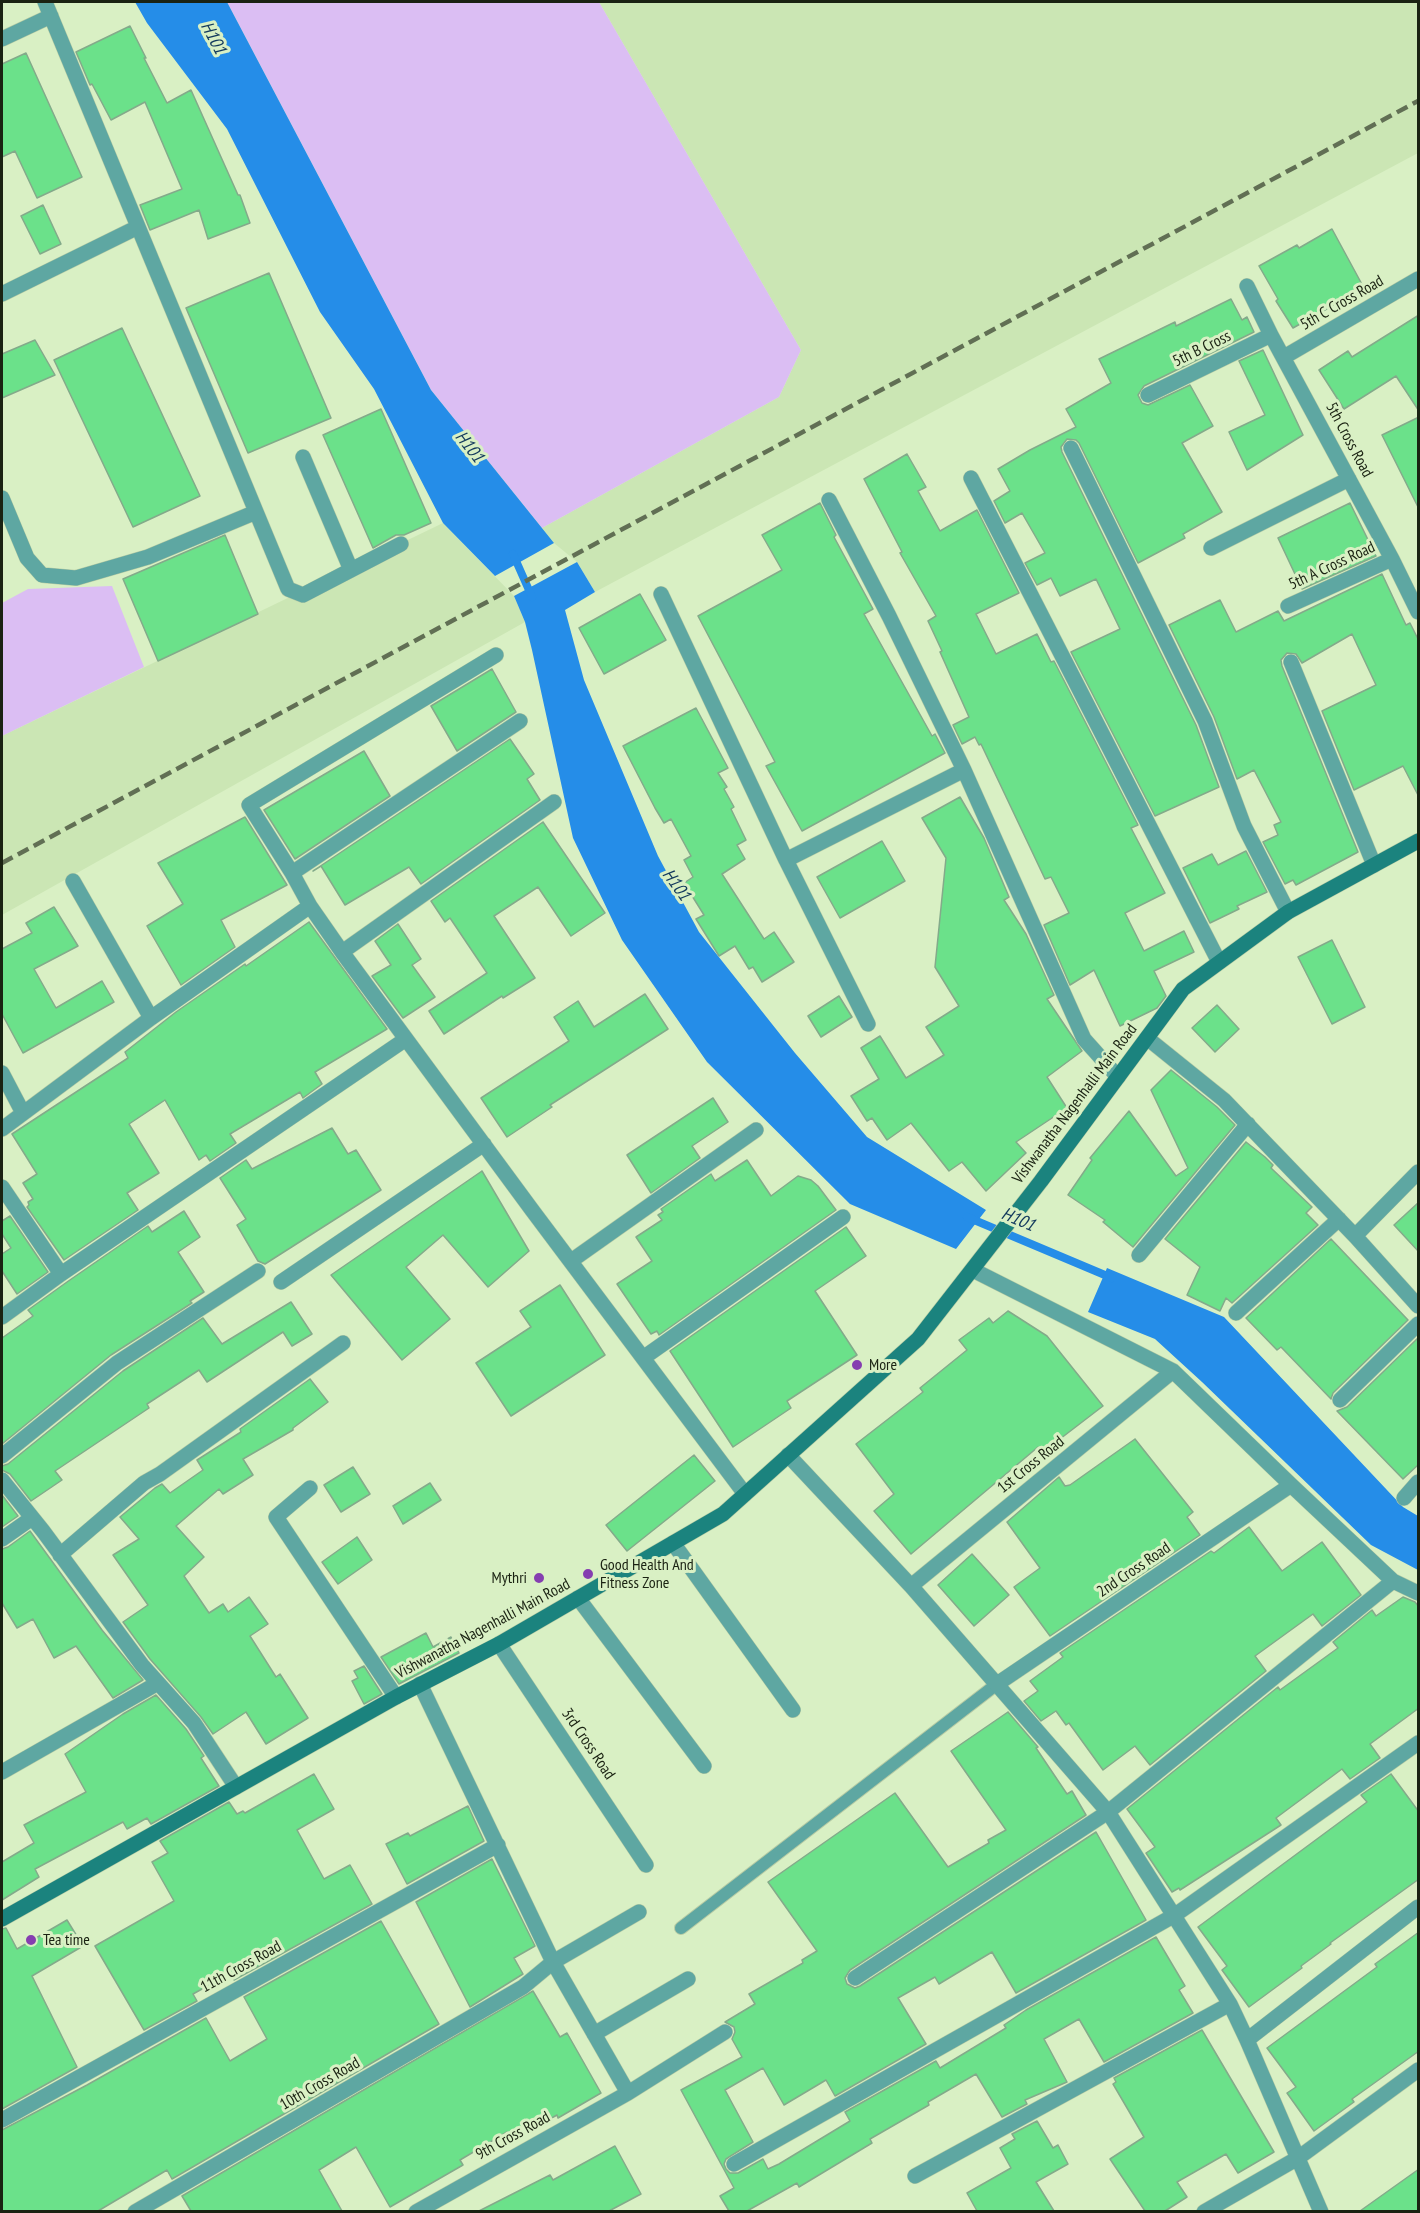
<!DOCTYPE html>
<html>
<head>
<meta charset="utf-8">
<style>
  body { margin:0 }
  #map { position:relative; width:1420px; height:2213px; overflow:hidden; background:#d9f0c4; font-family:"PT Sans Narrow",sans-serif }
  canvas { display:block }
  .frame { position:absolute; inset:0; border:3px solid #1a2212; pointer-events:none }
</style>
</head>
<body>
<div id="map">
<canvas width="1420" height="2213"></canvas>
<div class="frame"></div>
</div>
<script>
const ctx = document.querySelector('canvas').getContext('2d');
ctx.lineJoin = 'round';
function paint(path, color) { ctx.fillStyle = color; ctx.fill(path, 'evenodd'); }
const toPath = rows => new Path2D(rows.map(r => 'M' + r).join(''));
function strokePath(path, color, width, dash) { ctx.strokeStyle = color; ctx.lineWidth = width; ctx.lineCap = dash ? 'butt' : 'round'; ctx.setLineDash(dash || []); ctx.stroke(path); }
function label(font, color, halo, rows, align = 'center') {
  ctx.font = font + ' "PT Sans Narrow",sans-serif'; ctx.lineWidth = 6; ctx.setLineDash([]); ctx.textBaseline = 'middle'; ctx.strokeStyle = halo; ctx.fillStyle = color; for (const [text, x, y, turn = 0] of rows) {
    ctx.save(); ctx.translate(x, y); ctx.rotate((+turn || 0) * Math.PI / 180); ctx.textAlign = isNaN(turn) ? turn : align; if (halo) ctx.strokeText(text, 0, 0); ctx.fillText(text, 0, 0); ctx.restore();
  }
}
paint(toPath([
  [599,2,1418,2,1418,153,595,592,577,562,554,543,542,528,779,397,801,350],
  [443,523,514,596,525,622,2,915,2,736]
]), '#cbe6b4');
paint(toPath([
  [227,2,599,2,801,350,779,397,542,528,431,390],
  [112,586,144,667,2,736,2,603,28,589]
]), '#dbbef3');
paint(toPath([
  [135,2,227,2,431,390,554,543,495,576,443,523,374,389,320,312,227,129,147,23],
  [577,562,595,592,565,610,584,680,658,856,699,932,795,1053,867,1137,986,1210,956,1249,850,1204,707,1062,622,940,573,838,532,650,525,622,514,596],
  [1107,1268,1224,1317,1403,1507,1418,1516,1418,1570,1371,1545,1202,1382,1155,1339,1088,1312]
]), '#258de8');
strokePath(toPath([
  [513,554,532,597],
  [967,1217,1112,1278]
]), '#258de8', 8);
const building = toPath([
  [130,26,146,58,144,58,167,103,191,90,238,195,240,195,250,223,208,239,199,210,150,230,140,205,182,189,145,102,111,120,92,84,90,85,76,52,130,26],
  [26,53,82,177,37,198,15,151,2,157,2,64,26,53],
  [43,205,61,244,40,254,21,216,43,205],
  [1332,229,1364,288,1293,328,1276,301,1278,299,1259,266,1297,245,1299,248,1332,229],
  [269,273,331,418,248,453,186,308,269,273],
  [1231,299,1242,320,1247,317,1254,332,1144,386,1138,395,1142,403,1148,405,1190,385,1213,426,1182,443,1222,512,1183,534,1185,538,1138,563,1079,443,1076,440,1067,439,1061,447,1062,452,1196,725,1219,787,1155,816,1071,652,1120,629,1096,579,1060,596,1051,578,1037,585,1025,563,1045,553,1022,513,1005,523,994,501,1010,491,998,469,1030,450,1076,427,1066,409,1111,383,1099,359,1175,322,1176,326,1231,299],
  [1419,315,1419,411,1396,376,1344,409,1319,370,1348,351,1352,357,1419,315],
  [122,328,200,496,133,527,54,360,122,328],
  [35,340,55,375,2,398,2,354,35,340],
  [1263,350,1303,435,1247,470,1229,432,1265,415,1239,361,1263,350],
  [381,409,431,523,404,535,396,535,373,548,323,435,381,409],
  [1419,417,1419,509,1382,435,1419,417],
  [907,454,926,487,918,491,940,531,977,510,1019,593,976,614,996,654,1037,634,1051,662,1054,661,1138,825,1131,828,1165,893,1125,913,1144,951,1184,931,1194,952,1154,971,1166,996,1157,1008,1120,1026,1094,970,1070,985,1044,925,1069,913,1051,877,1045,879,981,744,979,745,975,737,962,744,953,725,969,717,940,652,942,651,928,621,936,616,900,553,902,552,864,479,907,454],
  [820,503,836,535,834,537,873,609,864,614,932,736,935,734,945,753,802,831,766,766,775,762,698,616,782,570,762,535,820,503],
  [1350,503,1376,556,1302,589,1278,538,1350,503],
  [225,535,258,614,158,661,123,579,225,535],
  [1382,574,1406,625,1410,623,1419,641,1419,797,1403,766,1354,790,1322,711,1376,685,1352,634,1302,663,1296,654,1287,653,1281,660,1282,666,1358,852,1296,885,1293,880,1285,884,1263,842,1278,835,1274,825,1281,822,1254,770,1237,779,1214,717,1169,625,1220,600,1236,632,1278,611,1284,621,1382,574],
  [640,594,666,640,604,674,579,628,640,594],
  [492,669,516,712,457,751,431,706,492,669],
  [696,708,728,768,718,773,727,787,724,789,734,807,731,809,746,840,737,845,745,859,722,874,764,939,774,932,794,962,762,982,753,967,749,969,735,946,719,956,696,919,704,915,684,883,693,877,684,860,691,856,671,819,664,823,655,808,623,746,696,708],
  [510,739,534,774,527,779,540,800,421,884,409,867,345,905,321,866,313,871,510,739],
  [364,751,390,796,295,859,264,810,364,751],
  [960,797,984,838,998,871,1009,897,1004,900,1026,934,1054,995,1047,999,1082,1051,1047,1077,1067,1108,1016,1142,1026,1153,986,1191,962,1162,949,1171,911,1123,887,1140,872,1118,867,1121,851,1096,879,1079,861,1048,880,1036,906,1078,944,1055,926,1027,959,1006,935,967,946,858,922,818,960,797],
  [245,817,287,885,221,920,235,947,181,985,147,926,183,904,158,863,245,817],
  [543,822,605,913,571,936,538,887,494,916,535,978,503,998,502,996,444,1034,429,1011,487,973,450,918,445,922,431,901,543,822],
  [882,841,905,881,840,918,817,877,882,841],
  [1246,851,1267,892,1237,906,1239,909,1210,923,1183,868,1212,854,1218,865,1246,851],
  [54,907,78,946,34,969,56,1008,102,981,114,1002,23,1053,2,1014,2,949,32,933,26,923,54,907],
  [309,922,387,1029,315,1072,322,1084,303,1098,300,1092,230,1134,236,1143,210,1161,206,1155,199,1160,165,1100,129,1124,159,1173,127,1193,138,1210,64,1260,27,1207,29,1205,28,1202,33,1199,23,1183,37,1174,12,1134,128,1058,125,1052,176,1012,245,964,246,966,309,922],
  [398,924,421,959,412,965,435,997,403,1018,372,976,391,965,375,941,398,924],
  [1332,940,1365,1007,1332,1024,1298,957,1332,940],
  [645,994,668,1029,550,1105,552,1107,507,1137,481,1098,569,1041,554,1017,578,1001,594,1027,645,994],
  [839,996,852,1017,821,1037,808,1016,839,996],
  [1217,1005,1239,1029,1215,1052,1192,1028,1217,1005],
  [1171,1070,1217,1107,1235,1125,1133,1247,1103,1222,1105,1220,1068,1195,1092,1160,1090,1158,1129,1111,1176,1176,1188,1168,1151,1090,1171,1070],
  [713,1098,728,1122,692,1146,700,1158,651,1193,627,1155,713,1098],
  [332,1128,348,1154,356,1150,381,1190,265,1264,258,1261,237,1225,246,1219,220,1178,246,1160,252,1169,332,1128],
  [1246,1142,1265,1157,1273,1165,1271,1168,1312,1207,1306,1213,1318,1225,1232,1303,1226,1298,1220,1311,1187,1295,1200,1267,1165,1239,1246,1142],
  [747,1160,771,1196,798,1176,811,1180,818,1186,836,1210,659,1335,657,1331,651,1334,617,1284,652,1261,636,1237,662,1220,658,1215,663,1212,661,1209,711,1174,715,1181,747,1160],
  [482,1171,529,1251,488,1287,443,1235,406,1267,450,1319,402,1360,331,1275,482,1171],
  [1419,1202,1419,1252,1394,1225,1419,1202],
  [184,1211,200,1237,178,1252,204,1292,190,1301,192,1303,111,1355,2,1444,2,1338,33,1316,28,1310,67,1282,148,1226,152,1232,184,1211],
  [10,1216,48,1272,17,1294,2,1271,2,1254,11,1248,2,1234,2,1221,10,1216],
  [846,1227,866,1256,815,1291,857,1355,787,1401,791,1408,733,1447,670,1351,846,1227],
  [1331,1239,1408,1320,1333,1393,1331,1399,1281,1347,1277,1350,1246,1318,1331,1239],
  [560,1285,605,1355,511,1416,476,1363,531,1327,520,1311,560,1285],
  [291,1302,312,1334,292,1346,283,1332,207,1382,199,1370,147,1404,149,1408,55,1471,62,1480,31,1501,10,1474,2,1470,2,1466,8,1464,123,1371,203,1318,222,1344,291,1302],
  [1008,1311,1047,1336,1103,1406,1043,1452,1038,1447,911,1554,874,1511,894,1494,856,1444,923,1392,920,1388,967,1350,959,1340,989,1318,993,1323,1008,1311],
  [1419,1337,1419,1464,1403,1479,1337,1411,1347,1407,1419,1337],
  [310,1379,328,1402,293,1428,293,1430,243,1459,253,1475,223,1494,219,1489,176,1526,204,1557,184,1576,209,1613,223,1604,228,1612,249,1597,268,1624,250,1636,276,1677,280,1674,308,1718,266,1744,246,1712,213,1734,201,1717,150,1659,123,1622,148,1605,113,1555,139,1539,120,1517,155,1488,162,1484,170,1493,203,1470,197,1460,241,1432,240,1429,310,1379],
  [1135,1439,1193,1512,1187,1517,1200,1535,1050,1636,1014,1587,1040,1568,1007,1522,1059,1477,1065,1486,1070,1485,1135,1439],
  [694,1455,715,1481,627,1551,606,1525,694,1455],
  [353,1467,370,1494,341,1512,324,1485,353,1467],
  [430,1483,441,1500,403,1524,393,1506,430,1483],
  [2,1495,18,1516,2,1527,2,1495],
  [1249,1527,1282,1571,1322,1542,1361,1595,1322,1626,1313,1614,1255,1656,1266,1671,1150,1765,1135,1746,1103,1770,1069,1723,1066,1725,1056,1711,1041,1721,1024,1701,1038,1691,1030,1681,1063,1657,1060,1653,1211,1551,1214,1553,1249,1527],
  [30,1531,102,1630,143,1680,113,1698,76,1646,54,1658,33,1619,17,1628,2,1603,2,1549,8,1547,30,1531],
  [357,1537,372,1560,338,1584,322,1562,357,1537],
  [972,1554,1009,1595,974,1626,938,1585,972,1554],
  [1403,1597,1415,1602,1419,1607,1419,1708,1370,1744,1380,1758,1350,1779,1342,1769,1276,1818,1281,1825,1180,1890,1179,1888,1172,1892,1146,1853,1155,1847,1127,1809,1278,1687,1280,1690,1338,1648,1333,1642,1372,1610,1376,1616,1403,1597],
  [426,1633,433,1647,451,1637,459,1653,399,1684,381,1657,426,1633],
  [364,1666,382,1694,364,1704,352,1681,358,1678,354,1671,364,1666],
  [156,1695,186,1729,204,1756,201,1758,219,1786,151,1824,147,1818,127,1829,123,1822,35,1869,39,1877,2,1900,2,1862,34,1843,24,1825,86,1792,65,1754,123,1714,156,1695],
  [1008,1712,1038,1747,1036,1748,1067,1794,1072,1791,1086,1815,850,1970,845,1978,847,1984,855,1988,860,1986,1096,1832,1146,1920,1016,1993,992,1952,939,1984,935,1977,898,1998,926,2044,835,2096,826,2080,784,2105,763,2068,725,2090,753,2142,726,2159,724,2164,726,2169,730,2173,738,2173,763,2159,768,2169,779,2164,850,2121,845,2112,936,2061,940,2068,1006,2028,1004,2025,1026,2010,1156,1937,1185,1986,1179,1990,1193,2013,1104,2062,1079,2019,1044,2039,1067,2082,1025,2100,1027,2104,1002,2117,976,2074,928,2102,929,2105,870,2139,872,2143,799,2187,797,2183,747,2211,729,2211,720,2196,734,2188,681,2090,742,2057,732,2039,735,2032,734,2027,725,2022,755,2004,749,1994,803,1963,802,1960,817,1951,768,1882,895,1793,948,1867,989,1843,988,1840,1006,1830,951,1751,1008,1712],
  [314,1774,334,1809,297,1830,324,1879,350,1865,372,1904,234,1980,231,1973,193,1994,197,2001,144,2030,95,1946,174,1901,152,1862,168,1853,160,1841,229,1802,237,1814,243,1811,245,1813,314,1774],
  [1391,1774,1419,1812,1419,1879,1330,1943,1331,1944,1301,1966,1302,1968,1249,2007,1222,1970,1227,1966,1198,1927,1367,1802,1361,1795,1391,1774],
  [468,1806,484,1841,407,1884,386,1844,408,1833,410,1836,468,1806],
  [492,1859,535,1946,514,1958,523,1974,470,2007,416,1902,492,1859],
  [67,1920,83,1946,32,1976,77,2067,2,2109,2,1929,6,1928,17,1949,67,1920],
  [381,1921,439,2024,172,2179,167,2170,98,2211,2,2211,2,2130,87,2085,206,2018,230,2061,267,2039,244,1997,381,1921],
  [1419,1932,1419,2051,1352,2099,1354,2102,1314,2131,1287,2093,1296,2087,1267,2048,1377,1967,1375,1964,1419,1932],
  [533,1991,560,2037,567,2033,601,2093,558,2118,557,2115,512,2140,507,2132,460,2160,463,2165,390,2207,356,2147,319,2170,342,2211,191,2211,182,2196,533,1991],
  [1202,2030,1274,2152,1238,2173,1226,2154,1177,2182,1187,2197,1165,2211,1145,2211,1110,2159,1144,2137,1113,2084,1116,2082,1114,2078,1202,2030],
  [1037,2121,1053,2148,1058,2145,1068,2164,1036,2182,1054,2211,977,2211,967,2193,1011,2168,1000,2148,1015,2139,1012,2134,1037,2121],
  [615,2146,641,2194,609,2211,479,2211,550,2175,553,2180,615,2146],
  [1419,2169,1419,2211,1360,2211,1419,2169]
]);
paint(building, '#6be18a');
strokePath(building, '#83aa8a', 1.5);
const lane = toPath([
  [681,1928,997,1684]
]);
const street = toPath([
  [45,2,288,589,303,595,401,544],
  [2,39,51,16],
  [1247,286,1271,335,1392,559,1418,612],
  [2,294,138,227],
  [1284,357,1418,279],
  [1148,395,1271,335],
  [1071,448,1205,721,1244,826,1288,912],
  [303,457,351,570],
  [971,478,1219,962],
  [2,498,27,558,42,575,76,578,148,557,256,512],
  [829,500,889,616,964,770,1084,1039,1118,1077],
  [1211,548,1349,479],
  [661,594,786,860,868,1024],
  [1288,606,1392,559],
  [1291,662,1374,865],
  [786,860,964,770],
  [292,873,520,721],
  [73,881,151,1018],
  [310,906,292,873,249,805,496,655],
  [342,952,554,802],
  [1147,1038,1224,1100,1355,1236,1418,1306],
  [2,1073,23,1113],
  [2,1129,151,1018,310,906,342,952,532,1210,745,1494],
  [2,1187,61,1274,2,1317],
  [1355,1236,1418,1172],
  [1139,1255,1248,1124],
  [571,1261,756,1130],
  [973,1270,1173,1371,1291,1485,1393,1581,1418,1593],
  [61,1274,406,1039],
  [281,1282,484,1144],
  [1236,1313,1339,1219],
  [643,1358,843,1217],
  [1340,1400,1418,1324],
  [788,1455,911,1586,1108,1812,1230,2004,1247,2040,1321,2212],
  [2,1456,117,1363,258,1271],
  [2,1480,43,1531,142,1665,194,1723,236,1787],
  [310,1488,276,1517,396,1697],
  [1404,1498,1418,1482],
  [2,1539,32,1518],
  [673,1543,793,1710],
  [60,1555,144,1483,160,1474,343,1343],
  [911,1586,1173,1371],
  [578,1598,704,1766],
  [499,1644,646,1865],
  [997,1684,1291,1485],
  [2,1772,158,1683],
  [639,1912,553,1962,628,2093,725,2032],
  [855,1978,1108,1812,1393,1581],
  [594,2034,688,1979],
  [1247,2040,1418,1907],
  [2,2120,498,1845],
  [734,2164,1175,1915,1418,1743],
  [915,2176,1230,2004],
  [135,2212,523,1987,553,1962,420,1684],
  [416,2212,628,2093],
  [1204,2212,1298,2158,1418,2070]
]);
const secondary = toPath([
  [2,1919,396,1697,499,1644,723,1514,918,1339,1041,1181,1183,989,1288,912,1418,841]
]);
strokePath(lane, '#b7cba4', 14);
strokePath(street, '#b7cba4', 16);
strokePath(secondary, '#b7cba4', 16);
strokePath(lane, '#5ea7a2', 12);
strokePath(street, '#5ea7a2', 15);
strokePath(secondary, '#1b837e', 15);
strokePath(toPath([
  [2,863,1418,101]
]), '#616f54', 4.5, [12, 6]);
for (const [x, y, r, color] of [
  [857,1365,6,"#853eb0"],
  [588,1574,6,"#853eb0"],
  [539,1578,6,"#853eb0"],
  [31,1940,6,"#853eb0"]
]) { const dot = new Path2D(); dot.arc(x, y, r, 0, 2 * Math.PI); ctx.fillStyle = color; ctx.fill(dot); strokePath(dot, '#d9f0c4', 2); }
label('16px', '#1a2212', '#d9f0c4', [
  ["5th C Cross Road",1342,303,-30],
  ["5th B Cross",1202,349,-26],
  ["5th Cross Road",1349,440,62],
  ["5th A Cross Road",1332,566,-25],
  ["Vishwanatha Nagenhalli Main Road",1075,1104,-53],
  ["1st Cross Road",1031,1465,-39],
  ["2nd Cross Road",1134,1570,-34],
  ["Vishwanatha Nagenhalli Main Road",483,1629,-28],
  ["3rd Cross Road",588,1744,56],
  ["11th Cross Road",241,1967,-29],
  ["10th Cross Road",320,2084,-30],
  ["9th Cross Road",513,2136,-29]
]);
label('16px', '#1a2212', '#d9f0c4', [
  ["More",869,1365],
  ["Good Health And",600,1565],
  ["Fitness Zone",600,1583],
  ["Mythri",527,1578,"right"],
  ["Tea time",43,1940]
], 'left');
label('italic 18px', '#11385c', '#d9f0c4', [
  ["H101",213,38,62],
  ["H101",469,447,52],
  ["H101",676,885,54],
  ["H101",1018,1220,23]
]);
</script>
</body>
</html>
